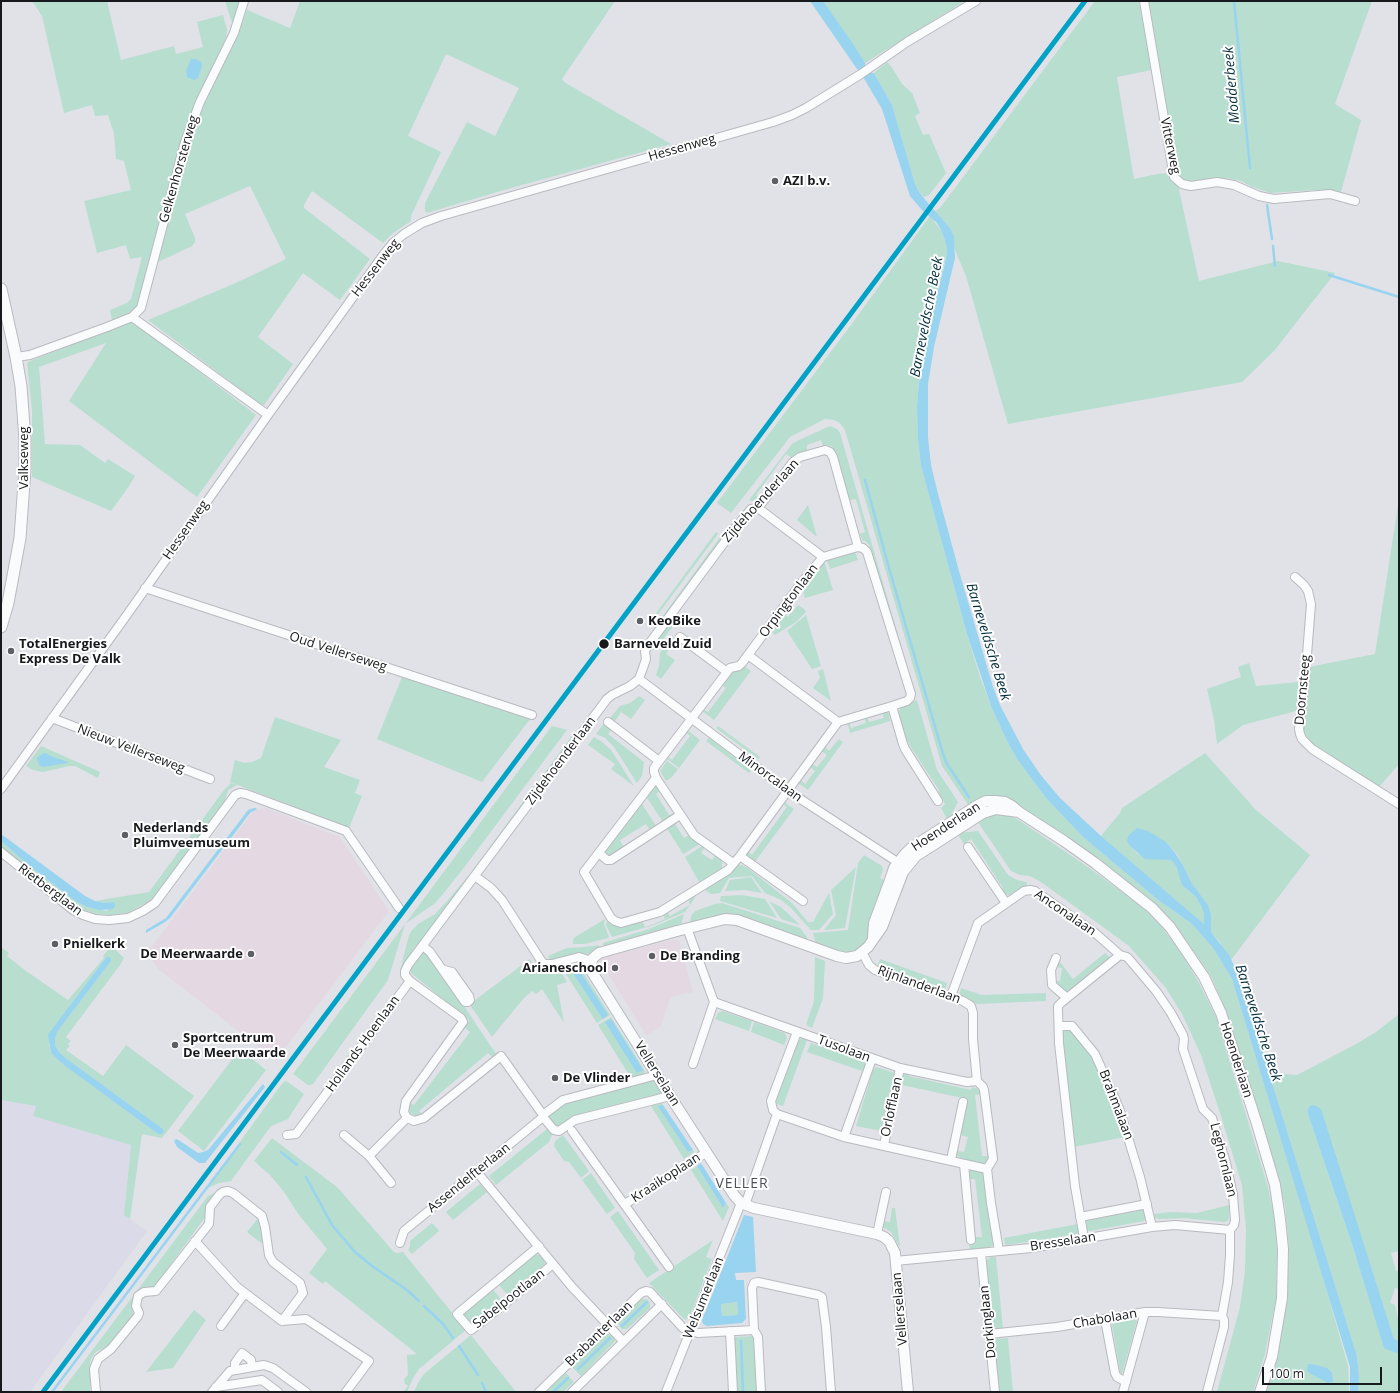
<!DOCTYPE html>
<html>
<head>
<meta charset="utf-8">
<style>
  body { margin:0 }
  #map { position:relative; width:1400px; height:1393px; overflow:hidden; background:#e0e2e8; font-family:"Open Sans",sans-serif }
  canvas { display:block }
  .frame { position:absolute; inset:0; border:2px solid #18191d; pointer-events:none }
  .scale { position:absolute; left:1262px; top:1367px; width:120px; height:18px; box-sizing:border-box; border:2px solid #18191d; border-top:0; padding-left:5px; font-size:12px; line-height:14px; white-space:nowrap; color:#18191d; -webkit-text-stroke:3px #fff; paint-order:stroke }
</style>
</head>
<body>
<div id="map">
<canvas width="1400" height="1393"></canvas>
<div class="frame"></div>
<div class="scale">100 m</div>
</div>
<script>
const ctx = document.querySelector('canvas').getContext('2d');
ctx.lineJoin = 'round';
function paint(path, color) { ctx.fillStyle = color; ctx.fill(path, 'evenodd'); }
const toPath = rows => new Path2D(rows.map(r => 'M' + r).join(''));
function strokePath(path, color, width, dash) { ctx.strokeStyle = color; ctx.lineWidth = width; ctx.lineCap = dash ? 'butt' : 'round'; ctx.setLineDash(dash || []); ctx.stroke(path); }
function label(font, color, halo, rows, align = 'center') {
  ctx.font = font + ' "Open Sans",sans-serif'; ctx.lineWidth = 4; ctx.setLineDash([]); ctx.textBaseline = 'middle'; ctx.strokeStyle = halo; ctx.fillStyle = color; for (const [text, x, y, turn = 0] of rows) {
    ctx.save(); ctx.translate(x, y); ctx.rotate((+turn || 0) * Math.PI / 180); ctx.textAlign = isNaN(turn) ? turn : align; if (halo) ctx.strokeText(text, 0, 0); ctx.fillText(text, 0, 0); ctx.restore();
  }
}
paint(toPath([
  [1,1100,36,1106,34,1116,131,1145,124,1215,147,1231,30,1392,1,1392]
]), '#dbdae9');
paint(toPath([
  [265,808,340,837,389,911,276,1060,158,969,147,953,254,810],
  [672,940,679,940,693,992,671,997,660,1027,646,1035,599,959]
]), '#e4d8e2');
paint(toPath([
  [31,1,107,1,121,60,174,46,176,54,203,47,197,22,223,15,227,30,226,38,191,115,186,129,140,305,134,311,128,314,112,320,110,310,127,303,131,299,142,257,130,259,126,245,97,253,84,201,131,190,124,161,116,159,114,134,108,115,95,116,92,105,64,113,42,16,35,5],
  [225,1,241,1,233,26],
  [300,1,615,1,562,79,564,82,671,144,504,190,427,213,425,211,425,203,467,122,495,136,519,88,446,54,408,136,441,152,411,216,411,221,392,234,383,243,312,191,304,205,304,208,370,259,340,300,303,273,258,337,293,364,264,405,260,404,148,320,238,282,286,259,250,186,185,214,195,238,195,242,192,246,158,262,191,138,197,119,240,29,247,10,290,28],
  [823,1,965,1,865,63],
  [1095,1,1139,1,1152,70,1117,77,1134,179,1157,174,1172,173,1178,185,1199,281,1278,261,1335,273,1274,351,1242,382,1008,424,966,276,955,250,953,237,950,228,935,211,940,208],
  [1147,1,1372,1,1335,104,1361,120,1341,192,1315,190,1271,193,1252,187,1241,181,1227,178,1189,181,1181,178,1178,169,1171,136],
  [887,62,891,66,902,84,912,93,920,113,915,116,923,135,929,134,946,173,929,195,924,197,919,192,915,184,892,105,874,73],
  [930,216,942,232,946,244,947,252,927,333,920,369,917,407,918,439,921,466,967,634,980,677,991,706,1006,739,1017,759,1046,798,1083,837,1157,899,1192,924,1213,948,1232,979,1320,1267,1348,1366,1349,1392,1265,1392,1277,1357,1287,1298,1289,1248,1285,1207,1277,1171,1226,1011,1211,976,1175,925,1158,907,1114,871,1035,817,1004,800,969,806,942,766,845,430,840,423,834,420,825,419,790,437,731,513,717,503,851,325],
  [132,322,136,324,256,415,197,497,69,401,106,343,39,367,45,444,80,445,105,463,108,459,135,476,129,486,111,511,32,477,32,410,27,363,30,361],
  [830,426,837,429,840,433,914,691,914,694,869,545,865,541,863,541,860,534,865,532,856,499,850,500,833,447,827,445,823,446,821,440,807,445,807,451,796,454,792,458,786,454,756,495,760,499,760,500,752,501,749,500,792,444,799,440],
  [1399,499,1399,764,1379,787,1348,768,1312,743,1303,731,1302,723,1309,667,1375,654],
  [808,505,817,537,797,520],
  [716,532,718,534,653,621,651,620],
  [721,536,723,538,658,625,657,624],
  [855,552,858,560,830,569,827,560],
  [824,561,833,590,805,598,802,588],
  [798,605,805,610,806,612,796,622,775,635,771,631,784,613,788,617],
  [806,615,821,666,812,669,787,631],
  [673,618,677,621,655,650,650,650,652,646],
  [673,635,674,642,666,654,675,660,661,679,656,675,659,666,660,653],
  [1249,663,1256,686,1299,682,1296,711,1243,725,1217,744,1214,720,1207,689,1241,677,1238,667],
  [744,666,751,671,714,720,702,711,703,709,708,712,726,688,721,684,731,672,740,670],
  [823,669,831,701,813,688,820,678,818,671],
  [402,677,530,719,482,782,377,739],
  [639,696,645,700,631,719,621,712,615,721,610,718,620,706,630,703],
  [917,700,937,770,958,802,951,815,947,819,941,808,945,804,938,792,939,790,910,746,905,736,898,714,901,707],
  [886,711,888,712,890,721,850,733,847,722,849,722,851,728,866,723,864,717,867,716,869,722,884,718,882,712],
  [275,717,341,740,324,767,360,780,355,793,362,796,349,828,230,782,235,760,244,763,252,762,261,758],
  [604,723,612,729,608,734,644,762,642,776,637,783,614,747,605,738,596,734],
  [552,726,567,730,463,869,442,895,434,904,405,924,388,980,313,1084,310,1085,308,1085,293,1074,405,924],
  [718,726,760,757,758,759,716,728],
  [687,730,700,740,679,768,666,758,667,757,672,760,690,736,685,732],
  [577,732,473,872,472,871,574,733],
  [594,737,601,741,611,750,634,786,611,769,615,764,588,745],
  [709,738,751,770,749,773,706,741],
  [839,739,843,742,808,790,798,783,800,780,805,784,815,771,810,767,812,764,817,767,827,755,822,751,825,747,829,751],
  [41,746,100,772,98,778,75,766,69,766,43,772,33,770,26,766],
  [1205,753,1256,810,1310,855,1231,960,1219,941,1211,932,1211,914,1208,905,1191,882,1183,865,1177,854,1167,843,1127,841,1130,846,1138,854,1170,860,1174,863,1177,868,1185,888,1196,897,1201,906,1204,913,1205,922,1204,924,1101,836,1120,813,1122,808],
  [667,761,678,769,672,777,666,781,660,771],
  [231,783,237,785,228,790,225,801,157,894,148,902,127,913,111,915,97,914,84,910,73,904,1,847,1,841,26,863,75,901,87,907,107,911,114,902,105,903,95,901,149,892,224,790],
  [653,787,657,787,661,790,656,794,669,815,671,814,673,816,663,822,647,798],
  [784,802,794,809,754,863,747,856,748,851,752,855,787,807,783,804],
  [642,804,656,826,650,830,646,824,620,840,624,848,611,856,608,856,605,850],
  [993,813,1005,814,1017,819,1088,867,1142,907,1160,925,1181,952,1199,983,1216,1017,1268,1187,1275,1220,1277,1250,1276,1299,1265,1354,1253,1392,1217,1392,1240,1307,1245,1271,1246,1230,1242,1185,1220,1113,1201,1055,1182,1014,1166,988,1129,946,1041,882,1030,876,1020,875,1011,871,976,819],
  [675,820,677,823,675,824,684,838,689,835,700,844,683,854,666,827],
  [978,831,1008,875,1017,880,1027,882,1027,885,1011,895,1008,895,1004,894,1001,890,1003,888,971,839,964,844,957,833],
  [702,846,705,847,701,853,712,860,715,855,722,861,722,868,699,882,685,857],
  [864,855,882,866,883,870,880,878,885,880,869,937,861,946,855,950,848,952,843,953,816,944,813,933,848,930,858,863],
  [738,865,742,865,749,869,792,903,808,922,813,922,829,893,833,914,819,930,811,930,791,908,781,900,765,893,752,876,729,878,720,893,711,894,706,891,706,888,731,872],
  [856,867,845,928,824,930,836,915,831,890],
  [469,875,470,876,402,966,401,971,400,971,409,935,412,930,418,924,435,914,447,901],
  [751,877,762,893,745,890,725,891,730,880],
  [697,893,693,901,685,912,654,925,612,937,606,925,607,922,609,921,613,925,617,925,642,921,645,927,654,924,665,919,663,914,667,912,670,916,690,905,688,899],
  [742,895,765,899,777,918,720,901,721,896],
  [769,901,781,907,800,925,781,919],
  [722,903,800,928,807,937,808,941,741,917,690,923,691,916,695,911,715,904],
  [684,914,681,924,672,927,672,928,603,948,603,943,649,929],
  [605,919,604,924,609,937,608,938,585,944,573,944,573,940,575,937],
  [599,945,601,950,593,952,589,954,577,953,551,961,548,956,567,948,585,947],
  [1,947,9,953,7,956,26,971,68,1000,104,958,103,956,108,950,111,947,115,949,124,958,120,965,66,1037,71,1041,68,1044,70,1046,66,1050,103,1076,126,1045,194,1096,162,1138,142,1134,130,1219,124,1215,131,1145,33,1116,36,1106,1,1100],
  [109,957,111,958,111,961,57,1032,55,1039,55,1045,59,1052,67,1059,163,1129,164,1132,162,1134,158,1134,65,1066,57,1059,51,1053,49,1044],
  [422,952,429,955,438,967,496,1054,492,1057,488,1053,419,1111,422,1114,416,1116,410,1113,408,1106,410,1103,414,1105,470,1032,465,1028,469,1020,411,973,411,968],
  [1105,953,1111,958,1070,992,1068,992,1057,986,1055,981,1060,981,1062,968,1056,967,1060,962,1073,979],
  [815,957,825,961,823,998,812,1028,806,1025,814,1001],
  [530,959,539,973,561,972,567,982,557,985,564,1023,542,989,536,994,532,991,523,999,492,1037,470,1005,479,997],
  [880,959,947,983,945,991,877,967],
  [581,969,610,1015,597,1023,564,971],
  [961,988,982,995,1046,993,1046,1001,977,1004,959,996],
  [722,1011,752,1021,749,1031,715,1019,718,1013],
  [1399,1014,1399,1251,1391,1253,1396,1271,1399,1270,1399,1289,1395,1288,1390,1303,1395,1305,1399,1322,1399,1341,1394,1339,1362,1239,1307,1111,1352,1244,1384,1347,1399,1354,1399,1392,1358,1392,1359,1377,1357,1356,1269,1073,1297,1075,1356,1044,1376,1032],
  [611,1017,645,1071,643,1075,631,1078,598,1025],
  [754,1022,785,1033,787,1038,784,1045,751,1032],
  [1066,1029,1072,1032,1091,1054,1115,1108,1125,1137,1074,1147,1063,1039,1063,1032],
  [802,1038,807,1040,783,1106,777,1104,776,1102,798,1041],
  [811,1043,866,1062,862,1071,807,1052],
  [240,1049,266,1070,204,1151,178,1131],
  [876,1067,892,1072,894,1074,881,1131,856,1126,873,1070],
  [905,1073,909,1073,909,1076,971,1090,972,1087,976,1088,979,1090,981,1094,975,1095,982,1156,988,1156,987,1162,983,1164,967,1161,957,1156,957,1151,964,1152,968,1137,960,1135,967,1099,902,1085,900,1083,902,1075],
  [653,1079,662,1093,660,1096,561,1127,556,1127,548,1117,549,1115,564,1102],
  [285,1081,288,1082,304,1094,288,1119,271,1126,231,1181,219,1183,206,1189,281,1085],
  [662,1103,663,1105,659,1106,688,1152,693,1150,694,1152,684,1159,651,1106],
  [547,1129,552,1135,549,1142,496,1185,489,1176],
  [563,1135,589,1171,581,1178,569,1162,564,1161,554,1146,555,1141],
  [272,1138,337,1187,394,1252,397,1253,403,1252,466,1330,419,1369,413,1378,407,1392,403,1392,408,1386,405,1384,404,1379,408,1375,407,1355,417,1354,325,1281,323,1284,309,1273,327,1249,299,1215,284,1192,270,1175,254,1161],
  [697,1166,723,1208,726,1203,729,1207,723,1221,691,1170],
  [972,1169,982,1172,984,1175,994,1243,993,1245,990,1247,970,1250,969,1245,975,1244,975,1237,982,1237,975,1179,969,1179,968,1173,970,1170],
  [591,1173,615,1208,607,1214,582,1180],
  [480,1184,487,1192,453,1220,446,1212],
  [219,1191,206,1216,155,1286,152,1289,136,1294,132,1304,134,1315,111,1345,96,1352,92,1357,90,1364,90,1392,61,1392,208,1196],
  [1229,1205,1229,1217,1228,1221,1224,1222,1184,1218,1159,1219,1155,1218,1154,1214,1170,1212,1197,1213],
  [892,1208,895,1208,900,1247,891,1232,883,1227,884,1221,890,1222],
  [1142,1210,1144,1211,1146,1218,1144,1221,1090,1231,1087,1230,1086,1222,1088,1220],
  [618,1211,659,1270,647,1278,634,1259,635,1253,610,1217],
  [259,1217,265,1239,261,1243,247,1232],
  [432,1223,439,1231,412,1254,408,1250,410,1246,410,1241],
  [1078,1224,1079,1230,1077,1234,1007,1245,1005,1244,1004,1238],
  [713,1240,706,1257,712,1259,690,1316,686,1320,684,1319,649,1283],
  [533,1254,540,1255,544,1260,545,1264,508,1295,498,1284],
  [991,1257,996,1257,1003,1329,997,1329,992,1325,986,1262,988,1259],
  [492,1288,502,1301,474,1324,471,1324,463,1317,463,1314],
  [642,1299,646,1299,648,1300,650,1304,650,1308,627,1329,622,1329,619,1326,618,1321],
  [737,1302,738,1315,722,1316,721,1304],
  [194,1310,206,1320,173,1368,146,1372],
  [1135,1319,1137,1321,1122,1374,1120,1372,1112,1324],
  [607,1334,610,1335,615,1340,614,1342,581,1376,572,1367],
  [471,1335,516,1392,414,1392,418,1383,424,1374],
  [754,1336,757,1392,737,1392,734,1337],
  [1008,1338,1013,1392,999,1392,994,1343,995,1339],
  [566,1373,574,1382,563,1392,546,1392]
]), '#b7decf');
paint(toPath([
  [810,1,823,1,853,44,865,63,865,66,870,73,874,73,892,105,915,184,919,192,928,203,950,228,954,237,955,258,934,347,928,384,928,437,931,465,937,490,959,571,993,687,1000,705,1023,749,1040,774,1060,798,1101,836,1204,924,1204,913,1201,906,1196,897,1182,885,1177,868,1174,863,1170,860,1145,859,1130,846,1127,841,1128,837,1130,834,1137,828,1148,831,1158,837,1167,843,1176,854,1183,865,1191,882,1208,905,1211,914,1211,932,1229,955,1236,970,1252,1012,1269,1073,1357,1356,1359,1377,1358,1392,1350,1392,1350,1367,1232,979,1213,948,1192,924,1157,899,1083,837,1046,798,1017,759,1006,739,991,706,967,634,921,466,918,439,917,407,920,369,927,333,944,267,947,252,946,244,942,232,937,223,922,210,910,196,882,109,859,70,857,69],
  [191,59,195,59,201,62,202,66,198,78,194,80,187,77,186,71],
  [46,753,53,757,68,762,67,763,43,767,39,765,37,758,42,754],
  [254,808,256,808,257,809,250,813,170,918,165,922,146,933,146,930,166,918,248,810],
  [1,834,85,896,95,901,105,903,114,902,115,906,113,909,100,910,87,907,75,901,26,863,1,841],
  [109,957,111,958,111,961,57,1032,55,1039,55,1045,59,1052,67,1059,163,1129,164,1132,162,1134,158,1134,65,1066,57,1059,51,1053,48,1035,53,1028,106,958],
  [580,972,608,1015,603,1019,573,973],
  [611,1019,643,1070,637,1073,605,1022],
  [263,1084,265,1087,205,1163,199,1163,177,1147,174,1141,176,1139,180,1141,198,1153,203,1152,208,1150],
  [663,1105,693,1150,688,1152,658,1106],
  [1311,1105,1316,1106,1321,1109,1394,1339,1399,1341,1399,1354,1384,1348,1352,1244,1307,1111],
  [701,1163,726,1203,723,1208,697,1166],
  [744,1215,753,1217,756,1272,735,1273,736,1280,744,1280,746,1319,742,1323,707,1326,703,1324,702,1320],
  [737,1302,738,1315,722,1316,721,1304],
  [1308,1364,1316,1365,1327,1368,1332,1373,1333,1382,1328,1383,1311,1374,1307,1371]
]), '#98d3ef');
strokePath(toPath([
  [1234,1,1250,168],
  [1267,205,1272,239],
  [1273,246,1275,266],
  [1329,275,1399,297],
  [865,480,889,568,943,754,947,764,969,797],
  [281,1152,297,1165],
  [306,1177,332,1225,355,1252,372,1266,407,1290,419,1301],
  [424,1306,443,1324,453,1338],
  [622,1326,647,1302],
  [741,1341,743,1392],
  [459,1346,478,1375],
  [578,1369,610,1338],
  [482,1383,486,1392],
  [52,1392,240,1144],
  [553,1392,568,1378]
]), '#98d3ef', 2.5);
const minor = toPath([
  [1144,1,1174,177,1182,184,1191,186,1217,182,1234,185,1259,196,1274,199,1330,194,1355,201],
  [132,317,268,415],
  [16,357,30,355,107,327,132,317,141,308,185,142,200,102,234,33,244,1],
  [758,508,823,557],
  [1295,577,1304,585,1308,591,1311,604,1305,680,1299,729,1300,734,1302,739,1312,749,1399,804],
  [145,588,532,715],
  [680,637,727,672],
  [748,655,838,722],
  [639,679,788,791,902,865],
  [52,718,210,779],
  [608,722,659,761],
  [656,778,584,872,611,918,615,921,621,923,660,912,728,870,740,856,838,722,892,706],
  [1,789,124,619,268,415,384,254,393,243,404,234,422,223,441,216,773,122,792,115,806,108,861,74,907,42,976,1],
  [968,847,1006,903],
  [1,852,73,910,83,915,95,919,109,920,128,918,143,911,155,903,235,795,240,793,246,794,346,831,399,908],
  [599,853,607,860,611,860,680,815],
  [740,856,803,901],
  [733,863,694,835,656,778,654,772,654,768,727,672,730,668,739,666,742,663,799,586,823,557,858,547],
  [475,876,491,888,502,900,542,962,545,964,552,964,579,957,591,961],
  [687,928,714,1002,693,1064],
  [423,946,430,952,465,1002,468,1002,470,1000,469,996,452,972,444,970],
  [862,952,869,965,875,970,963,1001,971,1006,973,1013,973,1039,977,1081,983,1087,984,1090,993,1159,987,1169,991,1203,999,1251],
  [1056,958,1051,970,1052,985,1067,998],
  [951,996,978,923,1024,891,1030,890,1035,891,1094,932,1120,955,1127,957,1129,959,1156,991,1171,1013,1183,1035,1184,1039,1183,1049,1203,1109,1212,1118,1226,1163,1233,1195,1235,1220,1234,1225,1230,1230,1230,1255,1228,1282,1222,1316,1224,1320,1224,1327,1207,1392],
  [714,1002,900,1068,967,1082,977,1081],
  [1059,1026,1072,1026,1095,1054,1119,1108,1140,1177,1152,1227],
  [777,1114,844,1137,987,1169],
  [543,1117,554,1130,559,1131,575,1120,670,1096],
  [407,1118,404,1112,406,1101,463,1022,461,1018,410,981],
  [572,1131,669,1267],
  [287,1135,296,1134,410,981,405,975,405,971,408,965,607,699,612,695,630,686,639,679,643,668,646,659,645,651,649,644,729,536,751,509,758,508,793,462,800,457,825,450,830,452,833,457,858,547,863,548,867,552,911,694,910,698,907,701,892,706,903,744,905,749,938,801],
  [344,1135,369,1156,391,1183],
  [844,1137,872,1059],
  [884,1145,900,1068],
  [369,1156,407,1118,414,1121,424,1118,501,1056,543,1115],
  [951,1160,963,1102],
  [964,1164,971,1240],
  [477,1172,572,1287,623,1341],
  [625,1204,707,1152],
  [745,1205,777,1114,773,1110,771,1101,797,1032],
  [1080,1217,1147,1204],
  [877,1234,886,1192],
  [1084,1238,1075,1186,1059,1043,1058,1009,1058,1006,1062,1002,1120,955],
  [195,1241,237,1287,282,1321,306,1319,369,1361,346,1392],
  [400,1243,404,1231,543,1117,543,1115,563,1100,657,1075],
  [539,1246,457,1314,471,1330,507,1302,553,1264],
  [981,1253,995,1392],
  [895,1261,1031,1248,1152,1227,1175,1225,1230,1230],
  [1105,1319,1115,1373,1117,1377,1126,1382],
  [221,1326,245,1293],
  [754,1330,758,1337,761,1392],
  [730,1331,733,1392],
  [989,1334,1057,1327,1145,1312,1158,1312,1222,1316],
  [235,1369,235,1363,242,1353,251,1360,252,1367],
  [216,1387,262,1380,278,1392],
  [96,1392,94,1369,98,1359,111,1349,138,1316,139,1313,136,1306,138,1296,144,1292,156,1291,209,1224,210,1207,220,1194,223,1192,228,1191,233,1193,262,1216,265,1227,269,1255,273,1262,300,1283,303,1293,282,1321],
  [212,1392,230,1371,264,1365,273,1368,306,1392],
  [539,1392,641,1293,646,1291,650,1292,683,1328,698,1333,754,1330,752,1288,754,1283,758,1282,818,1295,822,1297,826,1327,831,1392],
  [572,1392,662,1304],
  [666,1392,741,1203],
  [1123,1392,1145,1312]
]);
const tertiary = toPath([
  [873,938,874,923,890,880,894,868,905,854,911,848,978,805,986,801,995,801,1005,802,1012,806,1019,812,1064,841,1095,863,1152,908,1170,927,1204,977,1221,1013,1257,1124,1275,1185,1280,1219,1283,1249,1282,1298,1272,1357,1260,1392],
  [908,1392,895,1253,889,1241,884,1237,877,1234,754,1208,741,1203,734,1195,670,1096,592,972,590,965,593,958,599,953,677,931,725,919,737,920,837,956,846,958,857,956,868,947,882,927,903,872,916,856,983,813,996,809,1019,812]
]);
const secondary = toPath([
  [1,289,16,357,21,386,25,440,25,469,20,538,8,603,1,627]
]);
strokePath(minor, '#b9babf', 10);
strokePath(tertiary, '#b9babf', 12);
strokePath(secondary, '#b9babf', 13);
strokePath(minor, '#fafbfc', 8);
strokePath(tertiary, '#fafbfc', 10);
strokePath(secondary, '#fafbfc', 11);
strokePath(toPath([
  [43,1392,1085,1]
]), '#01a2c5', 5);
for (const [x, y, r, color] of [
  [775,181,4,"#5e5f64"],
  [640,621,4,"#5e5f64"],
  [604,644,5.5,"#18191d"],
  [11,651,4,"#5e5f64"],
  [125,835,4,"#5e5f64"],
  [55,944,4,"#5e5f64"],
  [251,954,4,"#5e5f64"],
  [652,956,4,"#5e5f64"],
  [615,968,4,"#5e5f64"],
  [175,1045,4,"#5e5f64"],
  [555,1078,4,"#5e5f64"]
]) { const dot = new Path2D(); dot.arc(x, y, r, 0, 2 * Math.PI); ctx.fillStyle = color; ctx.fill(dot); strokePath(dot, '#fff', 1.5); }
label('13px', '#18191d', '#fff', [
  ["Vitterweg",1170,146,78],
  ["Hessenweg",682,148,-16],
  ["Gelkenhorsterweg",179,169,-74],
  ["Hessenweg",376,268,-52],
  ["Valkseweg",24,458,-90],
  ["Zijdehoenderlaan",761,501,-48],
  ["Hessenweg",186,530,-55],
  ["Orpingtonlaan",789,601,-53],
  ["Oud Vellerseweg",338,652,18],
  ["Doornsteeg",1303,690,-85],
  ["Nieuw Vellerseweg",131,749,21],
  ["Zijdehoenderlaan",561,761,-53],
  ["Minorcalaan",770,777,36],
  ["Hoenderlaan",946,827,-33],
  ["Rietberglaan",50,890,37],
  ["Anconalaan",1065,913,34],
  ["Rijnlanderlaan",919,985,20],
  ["Hollands Hoenlaan",363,1044,-54],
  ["Tusolaan",844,1049,20],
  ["Hoenderlaan",1236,1060,72],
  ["Vellerselaan",657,1074,58],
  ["Brahmalaan",1116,1105,69],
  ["Orlofflaan",892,1107,-78],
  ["Leghornlaan",1223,1160,76],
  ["Assendelfterlaan",469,1178,-39],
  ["Kraaikoplaan",666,1178,-33],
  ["Bresselaan",1063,1242,-9],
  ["Welsumerlaan",704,1298,-68],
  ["Sabelpootlaan",509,1299,-38],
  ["Vellerselaan",900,1309,-95],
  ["Chabolaan",1105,1319,-10],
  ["Dorkinglaan",988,1322,-96],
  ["Brabanterlaan",599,1334,-44]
]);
label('bold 13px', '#18191d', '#fff', [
  ["AZI b.v.",783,181],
  ["KeoBike",648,621],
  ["TotalEnergies",19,644],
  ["Express De Valk",19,659],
  ["Nederlands",133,828],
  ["Pluimveemuseum",133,843],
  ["Pnielkerk",63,944],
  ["De Meerwaarde",243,954,"right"],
  ["De Branding",660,956],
  ["Arianeschool",607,968,"right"],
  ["Sportcentrum",183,1038],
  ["De Meerwaarde",183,1053],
  ["De Vlinder",563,1078]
], 'left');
label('bold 13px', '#18191d', '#fff', [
  ["Barneveld Zuid",614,644]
], 'left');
label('italic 14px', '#062f3e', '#fff', [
  ["Modderbeek",1232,85,-95],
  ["Barneveldsche Beek",927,317,-79],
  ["Barneveldsche Beek",988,642,73],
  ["Barneveldsche Beek",1258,1023,72]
]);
ctx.letterSpacing = '1px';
label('14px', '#4e515b', '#fff', [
  ["VELLER",742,1184]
]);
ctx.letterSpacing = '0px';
</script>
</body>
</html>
